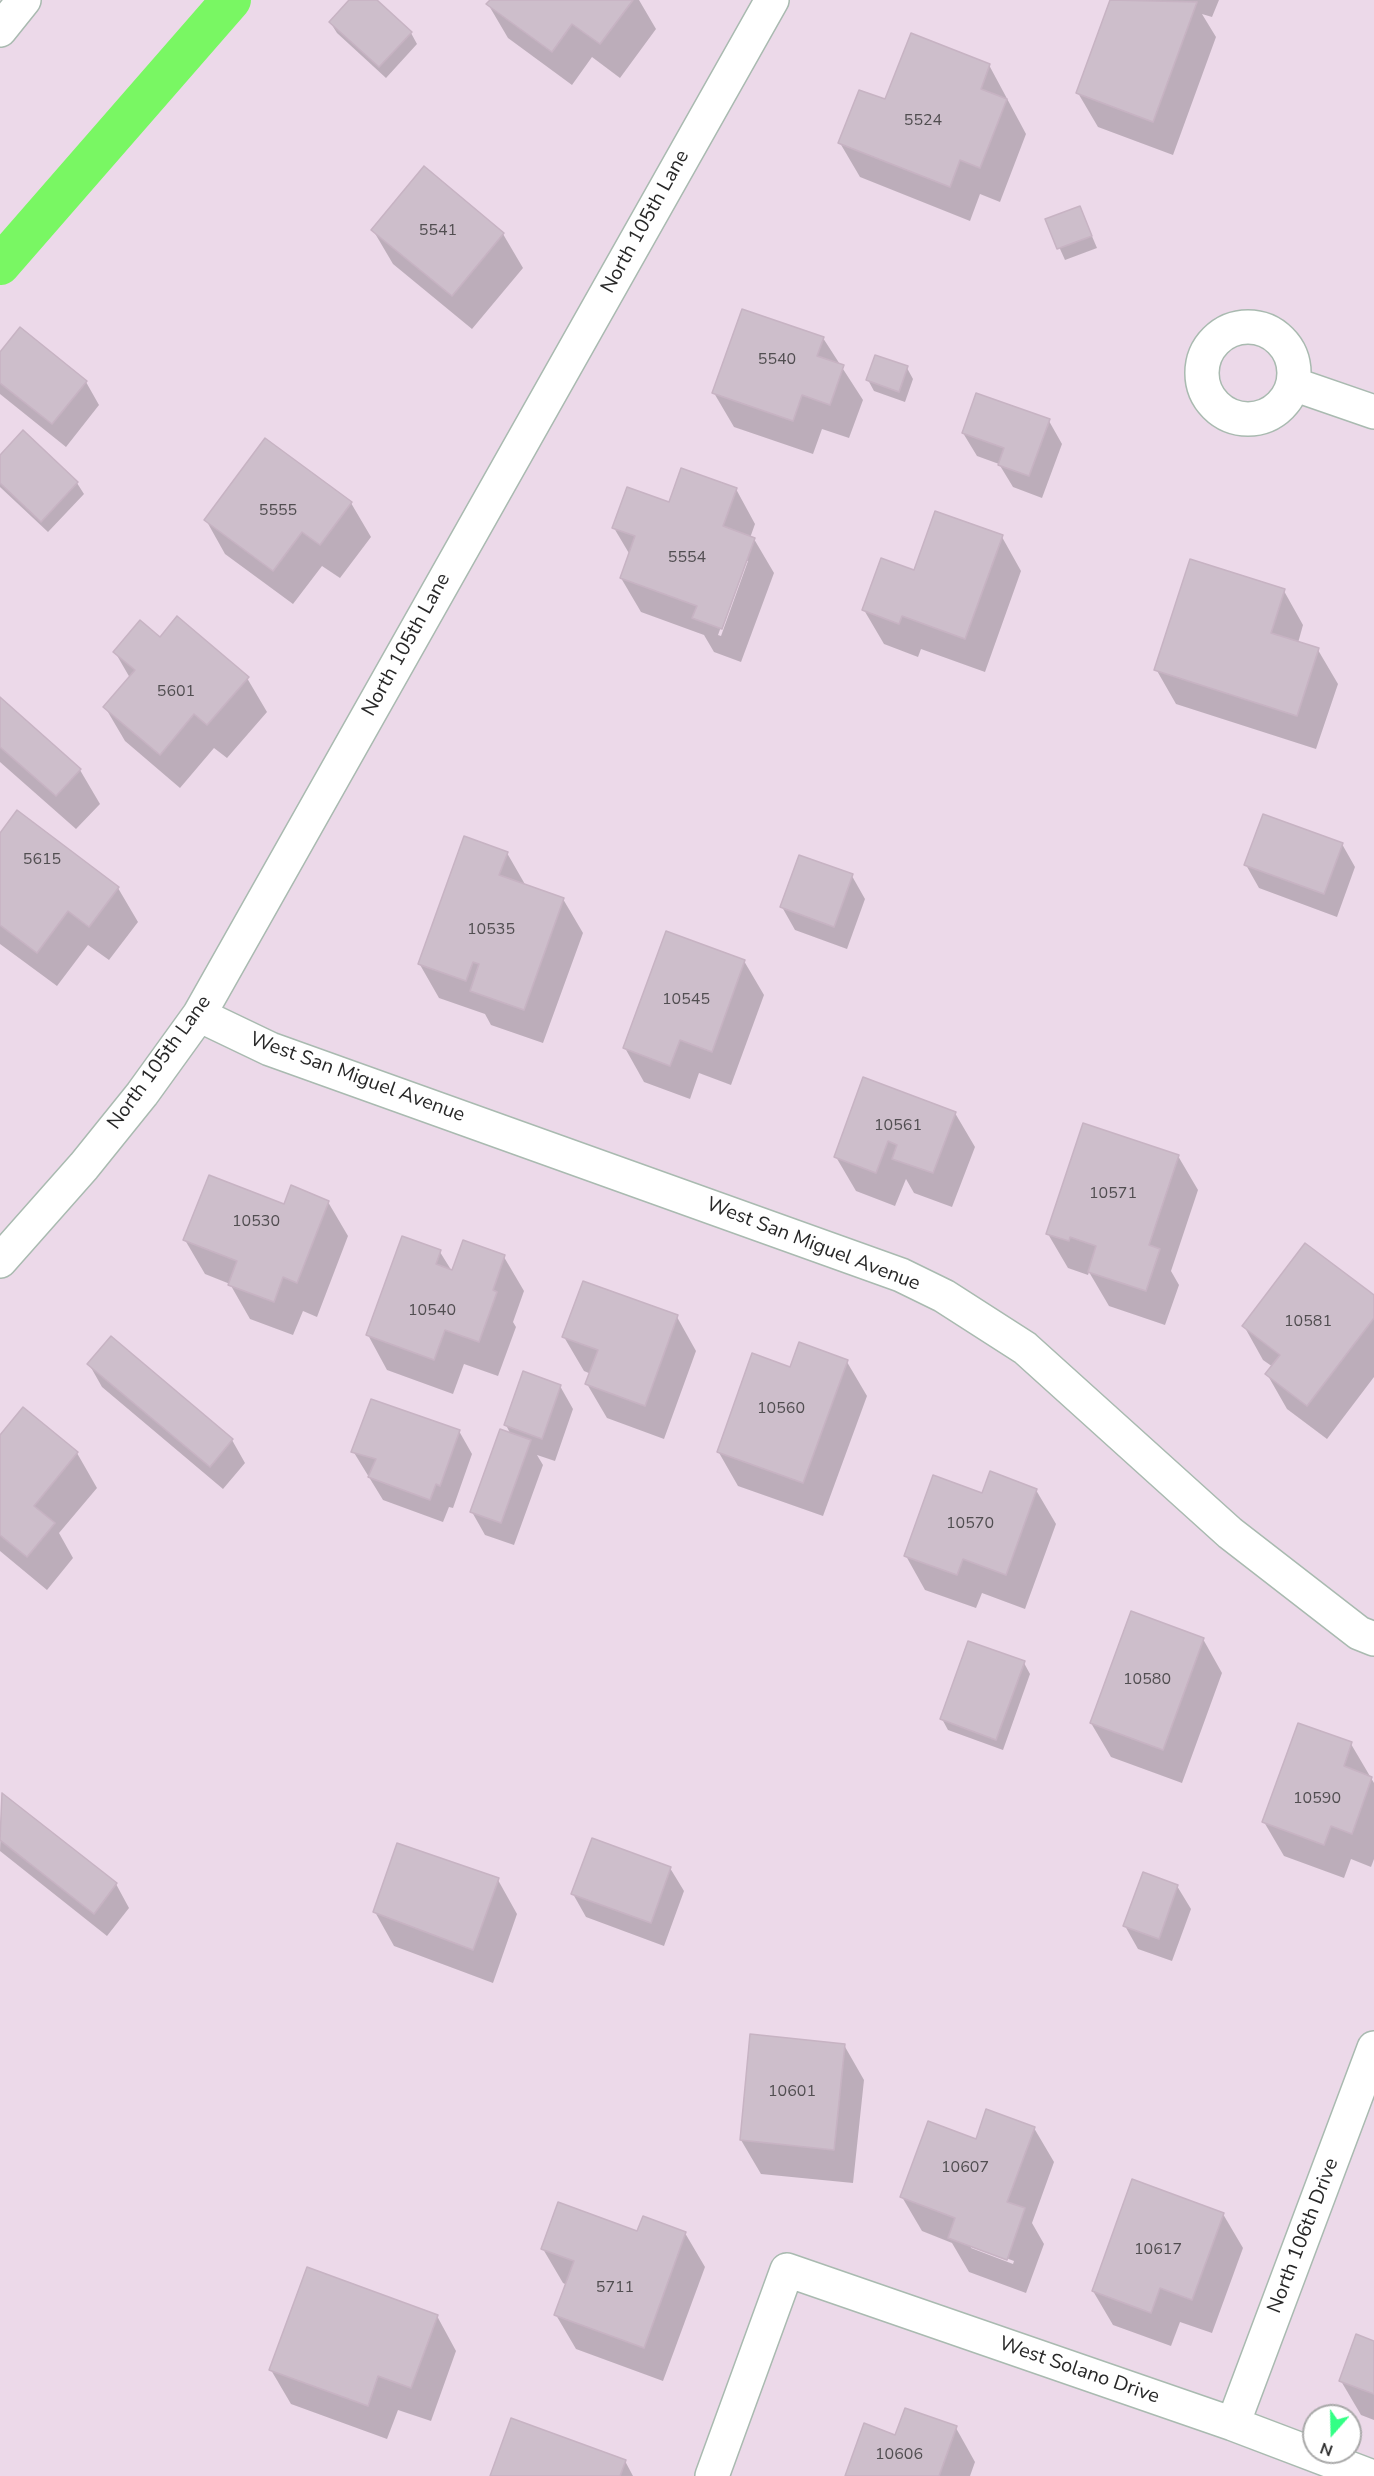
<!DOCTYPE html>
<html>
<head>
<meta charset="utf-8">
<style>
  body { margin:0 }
  #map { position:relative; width:1374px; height:2476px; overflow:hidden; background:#ecd9e9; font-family:"Nunito Sans",sans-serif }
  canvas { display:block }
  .north { position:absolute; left:1302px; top:2404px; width:60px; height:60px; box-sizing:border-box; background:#fff; border:2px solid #a9a9a9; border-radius:50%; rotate:200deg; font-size:16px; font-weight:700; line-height:24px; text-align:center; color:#282828 }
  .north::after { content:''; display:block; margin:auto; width:21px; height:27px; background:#33ff85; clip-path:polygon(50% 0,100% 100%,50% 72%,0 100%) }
</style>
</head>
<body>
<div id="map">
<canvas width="1374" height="2476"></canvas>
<div class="north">N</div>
</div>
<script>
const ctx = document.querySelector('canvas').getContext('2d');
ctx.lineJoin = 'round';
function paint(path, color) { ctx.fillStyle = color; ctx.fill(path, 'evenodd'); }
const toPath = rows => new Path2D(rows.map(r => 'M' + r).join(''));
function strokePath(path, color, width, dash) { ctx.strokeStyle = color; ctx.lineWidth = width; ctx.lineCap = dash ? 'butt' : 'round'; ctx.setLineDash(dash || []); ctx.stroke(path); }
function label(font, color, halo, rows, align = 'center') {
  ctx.font = font + ' "Nunito Sans",sans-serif'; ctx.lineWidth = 6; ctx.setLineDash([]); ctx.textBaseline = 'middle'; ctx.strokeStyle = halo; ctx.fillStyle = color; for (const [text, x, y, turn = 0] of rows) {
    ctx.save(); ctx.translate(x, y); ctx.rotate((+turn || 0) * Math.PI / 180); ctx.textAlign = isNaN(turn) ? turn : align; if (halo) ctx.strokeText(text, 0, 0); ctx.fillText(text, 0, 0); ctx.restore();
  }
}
paint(toPath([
  [351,0,375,0,411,33,417,44,386,78,337,33,330,22],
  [491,0,639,0,656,29,620,78,592,57,572,85,508,38,488,4],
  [1112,0,1219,0,1212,17,1202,14,1216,37,1173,155,1098,127,1078,93],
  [989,65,1026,134,1000,202,980,194,970,221,860,177,840,143,886,101],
  [424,168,503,234,523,268,472,329,393,264,373,230],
  [1080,208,1097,248,1065,260,1047,220],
  [823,338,863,400,849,438,822,429,813,454,734,427,714,393],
  [0,355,86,382,99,405,66,447,0,394],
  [907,368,913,379,905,402,874,391,868,380],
  [1049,421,1062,444,1042,498,1013,487,999,464,977,456,963,433],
  [0,457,77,483,84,494,48,532,0,487],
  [736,489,755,524,750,538,754,539,774,573,741,662,714,652,704,635,641,612,621,578,630,555,614,528,670,504],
  [745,561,748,561,721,636,718,635],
  [351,503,371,537,340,578,322,566,293,604,225,554,206,520],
  [1002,537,1021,571,985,672,921,649,918,657,884,644,864,610,915,572],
  [1284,591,1303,625,1298,643,1318,650,1338,684,1316,749,1176,704,1156,669],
  [160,639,247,678,267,712,227,758,214,748,180,788,125,741,105,707,130,678,115,652],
  [0,699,80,770,100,804,76,829,0,762],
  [17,812,118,888,138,922,109,960,88,945,57,986,0,944,0,835],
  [1342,844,1355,867,1337,917,1259,888,1246,865],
  [507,853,526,886,563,899,583,933,543,1043,491,1025,485,1014,439,998,419,963],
  [852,876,865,899,847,949,795,930,782,907],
  [744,961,764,995,731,1085,699,1073,690,1099,644,1082,625,1048],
  [955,1113,975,1147,952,1207,914,1193,906,1179,895,1206,856,1191,836,1157],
  [1178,1156,1198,1190,1171,1271,1179,1285,1165,1325,1109,1306,1089,1272,1088,1275,1068,1268,1048,1234],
  [328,1202,348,1236,317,1317,303,1311,293,1335,250,1319,230,1284,205,1274,185,1240,284,1206],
  [440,1252,453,1273,504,1257,524,1291,513,1322,516,1327,498,1376,464,1364,453,1394,387,1370,368,1335],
  [1374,1297,1374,1377,1327,1439,1287,1409,1267,1374,1273,1367,1263,1360,1244,1326],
  [677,1317,696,1351,664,1439,607,1418,587,1384,591,1374,584,1371,564,1337],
  [111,1338,232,1440,245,1463,223,1489,102,1387,89,1364],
  [847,1362,867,1396,823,1516,738,1486,718,1451,791,1369],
  [560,1386,573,1409,555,1461,537,1455,543,1465,514,1545,485,1535,472,1512,511,1435,506,1425],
  [23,1409,77,1453,97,1488,59,1533,73,1558,47,1590,0,1551,0,1438],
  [459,1431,472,1454,453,1508,449,1507,443,1522,383,1500,353,1451],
  [1036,1490,1056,1524,1025,1609,982,1593,976,1608,925,1590,906,1556,983,1495],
  [1203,1639,1222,1673,1182,1783,1111,1757,1091,1723],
  [1024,1663,1030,1674,1003,1750,948,1730,942,1719],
  [1351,1744,1374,1783,1374,1859,1371,1867,1351,1859,1344,1878,1284,1856,1264,1822],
  [2,1795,116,1884,129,1908,107,1936,0,1851],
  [670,1868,684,1891,664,1946,586,1917,573,1894],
  [498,1880,517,1914,493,1983,394,1946,375,1912],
  [1177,1886,1191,1909,1172,1961,1138,1949,1125,1926],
  [844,2045,864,2080,853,2183,761,2174,741,2140],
  [1034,2128,1054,2162,1032,2223,1044,2244,1026,2293,969,2272,952,2243,922,2231,902,2197,977,2141],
  [971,2245,1014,2261,1013,2264,971,2248],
  [1223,2214,1243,2248,1212,2333,1180,2322,1171,2346,1113,2325,1093,2291],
  [638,2233,685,2233,705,2267,663,2381,576,2349,556,2315,567,2285,563,2283,543,2249],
  [437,2316,456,2351,431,2421,398,2410,387,2439,291,2404,271,2370],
  [1374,2342,1374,2420,1361,2415,1341,2381],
  [956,2428,975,2462,970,2476,846,2476,896,2437],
  [625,2461,633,2476,492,2476]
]), '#0003');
strokePath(toPath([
  [0,265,231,0]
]), '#79f763', 40);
const building = toPath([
  [349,0,377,0,412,32,379,67,329,22,349,0],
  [490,0,633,0,600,44,572,24,552,52,486,4,490,0],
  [1110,0,1197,2,1153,122,1076,93,1110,0],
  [911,33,990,64,981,89,1007,99,980,168,960,160,950,187,838,143,859,90,885,99,911,33],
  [424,166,504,233,452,296,371,230,424,166],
  [1080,206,1092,236,1057,249,1045,219,1080,206],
  [742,309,824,337,817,356,844,365,830,405,802,395,793,421,712,393,742,309],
  [20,327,87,381,52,424,0,383,0,352,20,327],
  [875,355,908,366,899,392,866,380,875,355],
  [976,393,1050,419,1029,476,998,465,1004,448,962,433,976,393],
  [23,430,78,482,41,522,0,483,0,455,23,430],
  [265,438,352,502,320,545,302,532,273,571,204,520,265,438],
  [681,468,737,488,723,526,755,538,722,629,692,618,697,606,620,578,635,536,612,528,627,487,669,502,681,468],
  [935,511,1003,535,965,639,902,616,899,624,862,610,881,558,914,570,935,511],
  [1190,559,1285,589,1271,633,1319,648,1297,716,1154,670,1190,559],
  [177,616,249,677,207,725,194,714,160,755,103,707,135,670,113,652,140,620,160,637,177,616],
  [0,697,81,769,56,796,0,747,0,697],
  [17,810,119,887,89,927,68,911,37,953,0,925,0,833,17,810],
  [1263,814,1343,843,1324,894,1244,865,1263,814],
  [464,836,508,852,499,875,564,898,524,1010,470,991,479,964,473,962,466,981,418,964,464,836],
  [799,855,853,874,834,927,780,907,799,855],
  [666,931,745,960,712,1052,680,1040,670,1066,623,1048,666,931],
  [863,1077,956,1112,933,1173,892,1159,897,1145,888,1141,876,1173,834,1157,863,1077],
  [1083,1123,1179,1155,1149,1245,1160,1249,1146,1291,1088,1272,1096,1246,1070,1237,1069,1241,1046,1234,1083,1123],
  [209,1175,284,1204,291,1185,329,1201,297,1283,283,1277,274,1302,228,1285,237,1261,183,1240,209,1175],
  [402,1236,441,1250,436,1264,452,1270,463,1240,505,1255,493,1290,497,1292,479,1342,445,1330,434,1360,366,1335,402,1236],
  [1305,1243,1374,1295,1374,1318,1307,1406,1265,1374,1280,1355,1242,1326,1305,1243],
  [583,1281,678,1315,645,1406,585,1384,598,1350,562,1337,583,1281],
  [111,1336,233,1439,210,1467,87,1364,111,1336],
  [799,1342,848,1360,803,1483,717,1452,752,1353,790,1367,799,1342],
  [523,1371,561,1385,542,1439,504,1425,523,1371],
  [371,1399,460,1430,440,1486,436,1484,430,1500,368,1477,376,1459,351,1452,371,1399],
  [23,1407,78,1452,34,1506,55,1523,27,1557,0,1535,0,1435,23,1407],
  [500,1429,531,1440,501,1523,470,1512,500,1429],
  [990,1471,1037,1489,1006,1575,963,1559,957,1575,904,1556,933,1475,982,1493,990,1471],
  [1131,1611,1204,1638,1163,1750,1090,1723,1131,1611],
  [968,1641,1025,1661,996,1740,940,1719,968,1641],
  [1298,1723,1352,1742,1344,1766,1372,1777,1352,1834,1331,1826,1324,1845,1262,1822,1298,1723],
  [2,1793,117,1883,94,1914,0,1840,2,1793],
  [592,1838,671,1867,651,1923,571,1894,592,1838],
  [397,1843,499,1878,473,1950,373,1912,397,1843],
  [1143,1872,1178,1885,1159,1939,1123,1926,1143,1872],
  [750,2034,845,2044,834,2150,740,2140,750,2034],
  [986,2109,1035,2127,1007,2202,1025,2208,1007,2260,948,2238,955,2218,900,2197,928,2121,976,2139,986,2109],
  [1132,2179,1224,2213,1192,2300,1160,2288,1151,2313,1092,2291,1132,2179],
  [558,2202,637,2231,643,2216,686,2232,644,2348,554,2315,574,2261,541,2249,558,2202],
  [307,2267,438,2315,411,2388,378,2376,368,2406,269,2370,307,2267],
  [1356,2334,1374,2341,1374,2394,1339,2381,1356,2334],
  [905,2408,957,2426,939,2476,845,2476,864,2423,895,2435,905,2408],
  [511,2418,626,2460,620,2476,490,2476,511,2418]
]);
paint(building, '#cdbecb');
strokePath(building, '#c7b3c3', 1.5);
const minor = toPath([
  [0,30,24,0],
  '1202 373a46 46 0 1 1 92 0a46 46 0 1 1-92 0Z',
  [1293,384,1374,412],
  [199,1015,270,1049,901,1275,944,1296,1025,1348,1230,1533,1359,1633,1374,1639],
  [0,1261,84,1166,142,1094,199,1015,772,0],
  [1233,2424,1374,2048],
  [712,2476,787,2270,1233,2424,1370,2476]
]);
strokePath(minor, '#a9bab0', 36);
strokePath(minor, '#fff', 33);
label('16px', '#514e51', null, [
  ["5524",923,121],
  ["5541",438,231],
  ["5540",777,360],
  ["5555",278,511],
  ["5554",687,558],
  ["5601",176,692],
  ["5615",42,860],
  ["10535",491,930],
  ["10545",686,1000],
  ["10561",898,1126],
  ["10571",1113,1194],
  ["10530",256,1222],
  ["10540",432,1311],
  ["10581",1308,1322],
  ["10560",781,1409],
  ["10570",970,1524],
  ["10580",1147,1680],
  ["10590",1317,1799],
  ["10601",792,2092],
  ["10607",965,2168],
  ["10617",1158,2250],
  ["5711",615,2288],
  ["10606",899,2455]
]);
label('20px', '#282828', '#fff', [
  ["North 105th Lane",646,222,-61],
  ["North 105th Lane",407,645,-61],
  ["North 105th Lane",160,1063,-54],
  ["West San Miguel Avenue",357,1078,20],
  ["West San Miguel Avenue",813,1245,21],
  ["North 106th Drive",1304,2236,-69],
  ["West Solano Drive",1079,2371,19]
]);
</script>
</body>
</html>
